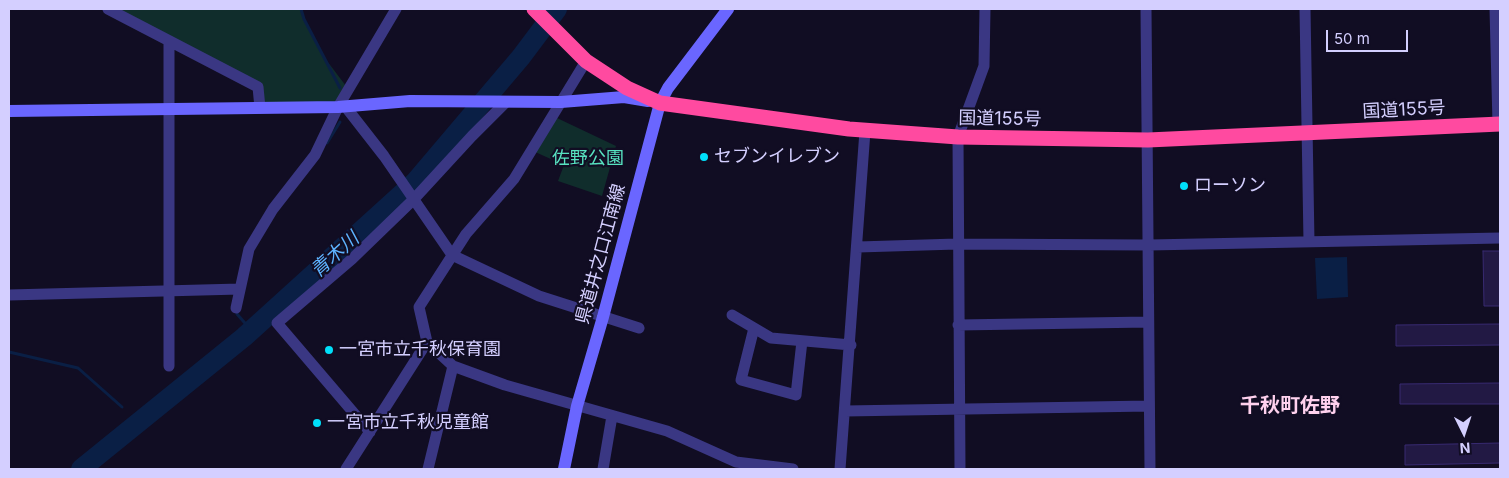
<!DOCTYPE html>
<html>
<head>
<meta charset="utf-8">
<style>
  body { margin:0 }
  #map { position:relative; width:1509px; height:478px; overflow:hidden; background:#110d23; font-family:Inter,sans-serif }
  canvas { display:block }
  .frame { position:absolute; inset:0; border:10px solid #d4cfff; pointer-events:none }
  .north { position:absolute; left:1439px; top:408px; width:50px; height:50px; -webkit-text-stroke:4px #110d23; paint-order:stroke; rotate:176deg; font-size:14px; font-weight:700; line-height:20px; text-align:center; color:#d4cfff }
  .north::after { content:''; display:block; margin:auto; width:18px; height:22px; background:#d4cfff; clip-path:polygon(50% 0,100% 100%,50% 72%,0 100%) }
  .scale { position:absolute; left:1326px; top:30px; width:82px; height:22px; box-sizing:border-box; border:2px solid #d4cfff; border-top:0; padding-left:6px; font-size:15px; line-height:18px; white-space:nowrap; color:#d4cfff; -webkit-text-stroke:4px #110d23; paint-order:stroke }
</style>
</head>
<body>
<div id="map">
<canvas width="1509" height="478"></canvas>
<div class="frame"></div>
<div class="north">N</div>
<div class="scale">50 m</div>
</div>
<script>
const ctx = document.querySelector('canvas').getContext('2d');
ctx.lineJoin = 'round';
function paint(path, color) { ctx.fillStyle = color; ctx.fill(path, 'evenodd'); }
const toPath = rows => new Path2D(rows.map(r => 'M' + r).join(''));
function strokePath(path, color, width, dash) { ctx.strokeStyle = color; ctx.lineWidth = width; ctx.lineCap = dash ? 'butt' : 'round'; ctx.setLineDash(dash || []); ctx.stroke(path); }
function label(font, color, halo, rows, align = 'center') {
  ctx.font = font + ' Inter,"Noto Sans JP",sans-serif'; ctx.lineWidth = 4.5; ctx.setLineDash([]); ctx.textBaseline = 'middle'; ctx.strokeStyle = halo; ctx.fillStyle = color; for (const [text, x, y, turn = 0] of rows) {
    ctx.save(); ctx.translate(x, y); ctx.rotate((+turn || 0) * Math.PI / 180); ctx.textAlign = isNaN(turn) ? turn : align; if (halo) ctx.strokeText(text, 0, 0); ctx.fillText(text, 0, 0); ctx.restore();
  }
}
paint(toPath([
  [111,9,301,9,304,19,324,57,346,86,345,106,260,108,258,87],
  [557,118,616,146,602,196,558,181,564,165,533,151]
]), '#102d2c');
paint(toPath([
  [1347,257,1348,297,1317,299,1315,258]
]), '#0a1f45');
strokePath(toPath([
  [301,9,304,19,340,88],
  [327,143,340,122],
  [238,309,237,314,251,330],
  [9,352,78,368,122,407]
]), '#0a1f45', 3);
strokePath(toPath([
  [81,469,244,337,415,182,521,57,557,9]
]), '#0a1f45', 20);
const building = toPath([
  [1483,251,1500,251,1500,306,1484,306,1483,251],
  [1500,324,1500,345,1396,346,1396,325,1500,324],
  [1500,383,1500,404,1400,404,1400,384,1500,383],
  [1500,443,1500,463,1405,465,1405,445,1500,443]
]);
paint(building, '#221944');
strokePath(building, '#382a71', 1);
strokePath(toPath([
  [108,9,258,87,260,108],
  [1146,9,1150,469],
  [1305,9,1309,242],
  [1495,9,1498,124],
  [586,61,514,179,466,234,419,307,427,342,453,366,505,385,667,431,736,462,793,469],
  [345,106,384,156,452,255,539,296,639,328],
  [858,247,957,244,1149,245,1500,238],
  [9,295,240,289],
  [236,308,249,249,273,209,315,155,338,107,396,9],
  [732,315,771,338,851,345],
  [958,325,1148,322],
  [754,328,741,380,796,395,802,341],
  [169,366,169,42],
  [845,411,1149,406],
  [370,432,277,323,352,259,414,199,472,136,506,102],
  [346,469,427,342],
  [428,469,453,366],
  [603,469,612,416],
  [840,469,865,131],
  [960,469,958,137,984,66,985,9]
]), '#3a3783', 11);
strokePath(toPath([
  [9,111,338,107,410,101,561,102,624,97,648,101],
  [564,469,577,406,603,317,660,103,668,88,728,9]
]), '#6a66ff', 12);
strokePath(toPath([
  [534,9,586,61,627,88,660,103,849,129,958,137,1148,140,1500,124]
]), '#ff4aa0', 15);
for (const [x, y, r, color] of [
  [704,157,5,"#00dffa"],
  [1184,186,5,"#00dffa"],
  [329,350,5,"#00dffa"],
  [317,423,5,"#00dffa"]
]) { const dot = new Path2D(); dot.arc(x, y, r, 0, 2 * Math.PI); ctx.fillStyle = color; ctx.fill(dot); strokePath(dot, '#110d23', 2); }
label('18px', '#d4cfff', '#110d23', [
  ["国道155号",1404,110,-3],
  ["国道155号",1000,119,1],
  ["県道井之口江南線",601,254,-75]
]);
label('18px', '#d4cfff', '#110d23', [
  ["セブンイレブン",714,157],
  ["ローソン",1194,186],
  ["一宮市立千秋保育園",339,350],
  ["一宮市立千秋児童館",327,423]
], 'left');
label('18px', '#57e2c0', '#110d23', [
  ["佐野公園",588,159]
]);
label('italic 19px', '#5db3ff', '#110d23', [
  ["青木川",335,255,-42]
]);
label('bold 20px', '#ffd1ee', '#110d23', [
  ["千秋町佐野",1290,406]
]);
</script>
</body>
</html>
